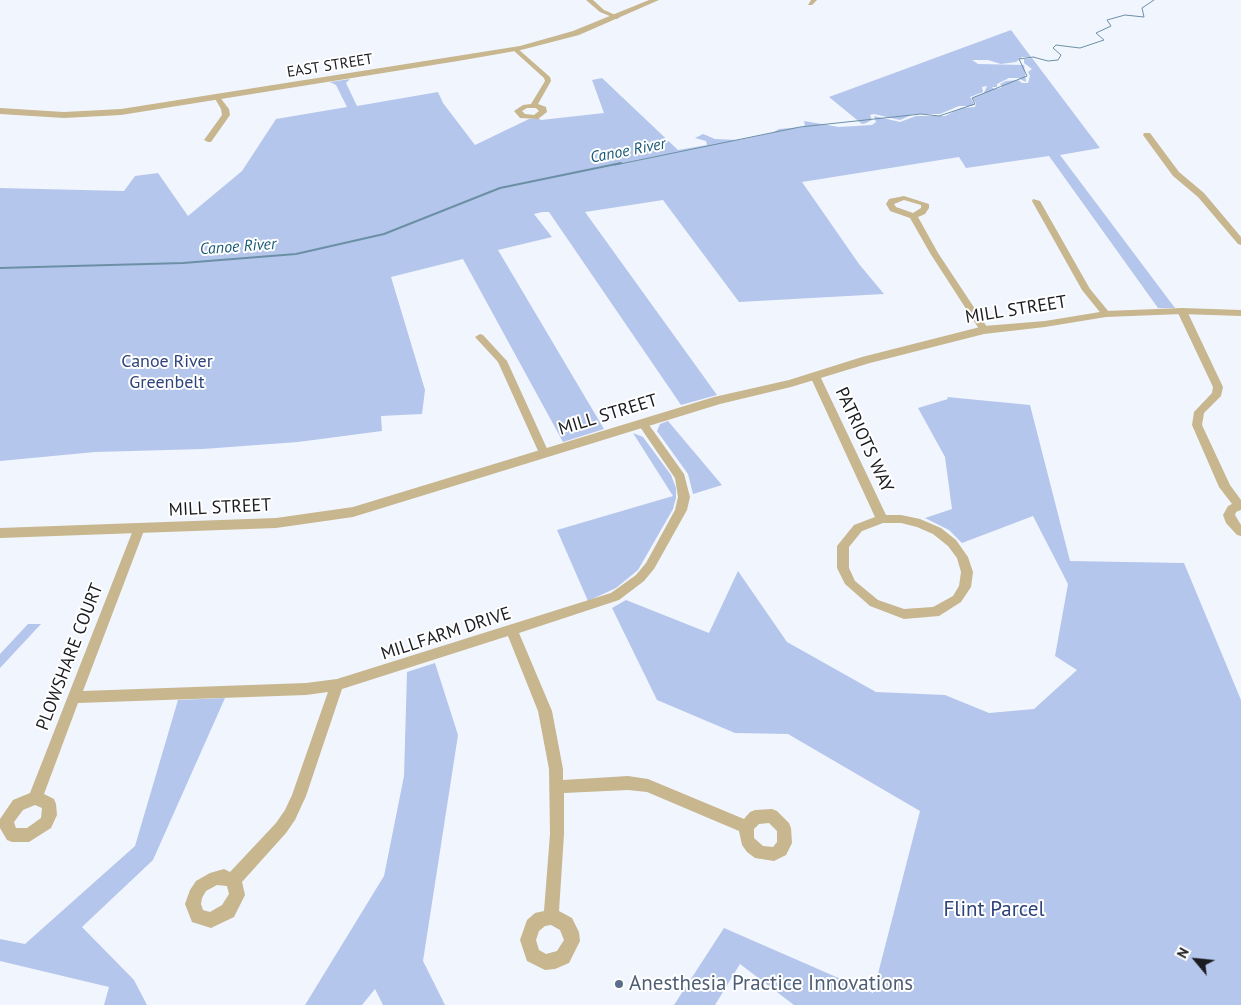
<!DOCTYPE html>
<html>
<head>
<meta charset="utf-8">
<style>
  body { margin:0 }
  #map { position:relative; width:1241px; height:1005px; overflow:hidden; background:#f1f5fe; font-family:"PT Sans",sans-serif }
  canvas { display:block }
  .north { position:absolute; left:1171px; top:935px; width:50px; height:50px; -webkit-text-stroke:4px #fff; paint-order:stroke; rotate:298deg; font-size:14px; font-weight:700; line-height:20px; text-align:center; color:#1b1c20 }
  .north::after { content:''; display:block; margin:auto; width:18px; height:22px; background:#1b1c20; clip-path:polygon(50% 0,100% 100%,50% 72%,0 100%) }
</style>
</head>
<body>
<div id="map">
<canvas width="1241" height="1005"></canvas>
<div class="north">N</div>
</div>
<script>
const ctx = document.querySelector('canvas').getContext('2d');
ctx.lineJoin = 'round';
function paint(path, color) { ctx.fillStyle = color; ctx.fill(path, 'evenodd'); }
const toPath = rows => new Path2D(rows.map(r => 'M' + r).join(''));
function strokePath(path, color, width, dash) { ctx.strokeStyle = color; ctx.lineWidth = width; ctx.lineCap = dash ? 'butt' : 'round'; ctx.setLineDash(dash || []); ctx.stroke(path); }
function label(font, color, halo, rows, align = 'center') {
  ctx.font = font + ' "PT Sans",sans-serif'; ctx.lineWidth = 4; ctx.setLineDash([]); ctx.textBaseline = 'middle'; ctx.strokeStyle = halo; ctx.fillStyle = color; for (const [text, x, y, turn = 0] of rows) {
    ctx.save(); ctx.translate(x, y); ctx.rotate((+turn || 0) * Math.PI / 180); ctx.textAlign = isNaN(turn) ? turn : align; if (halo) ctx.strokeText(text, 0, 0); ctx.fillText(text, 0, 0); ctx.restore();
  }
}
paint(toPath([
  [1011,30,1031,57,1022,57,1016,62,1001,64,988,60,972,60,978,64,1024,65,1026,82,1018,78,1009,78,997,84,997,87,992,87,994,89,1001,88,1002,86,1000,84,1006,81,1018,80,1022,83,1028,83,1030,76,1028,72,1032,69,1024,63,1024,59,1032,58,1100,148,1060,155,1175,308,1158,308,1049,156,966,168,959,157,802,182,859,264,884,294,739,302,663,200,585,212,717,395,681,405,549,212,542,212,534,214,552,237,498,250,604,429,563,442,463,259,391,277,425,390,422,414,381,416,382,431,298,442,203,449,95,452,0,461,0,188,124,191,135,176,158,173,188,216,242,171,276,119,347,107,336,85,330,82,350,79,346,83,357,106,438,92,443,103,475,145,529,119,538,118,541,120,604,113,592,80,602,78,678,150,707,145,706,141,695,138,703,134,715,139,738,140,772,133,779,129,802,127,805,125,804,121,839,127,872,125,876,122,874,116,900,122,916,116,945,116,961,108,975,107,976,103,972,98,984,93,987,86,982,87,983,92,970,97,974,104,972,106,959,106,940,114,914,114,900,120,874,114,870,115,872,120,866,123,862,124,829,97],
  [947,397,1030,405,1070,561,1184,563,1241,700,1241,1005,794,1005,740,964,715,1005,674,1005,724,928,873,993,920,811,788,734,735,733,657,700,612,608,626,600,709,633,738,571,787,642,876,692,945,695,989,713,1034,709,1077,670,1055,656,1068,584,1033,516,962,543,949,530,925,518,952,509,945,457,918,408,948,399],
  [668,421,722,485,693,494,688,474,657,431,660,424],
  [633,433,643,437,671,475,676,488,676,498,673,509,638,570,616,588,588,601,557,530,673,496],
  [28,624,41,624,0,668,0,654],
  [435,663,458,735,423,961,445,1005,383,1005,375,989,362,1005,305,1005,384,876,404,776,407,672],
  [225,698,153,860,82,927,134,980,147,1005,104,1005,109,987,0,961,0,939,25,944,135,846,178,700]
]), '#b5c6ec');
strokePath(toPath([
  [615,165,800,127,921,114,939,116,975,104,972,98,1027,76,1019,59,1033,57,1048,61,1058,60,1061,55,1053,48,1056,45,1080,48,1104,40,1096,33,1111,26,1107,20,1125,15,1144,17,1142,8,1154,0]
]), '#6b90a5', 1);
strokePath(toPath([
  [0,268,183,263,296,254,384,234,500,188,621,163]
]), '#6b90a5', 2);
paint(toPath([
  [586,0,593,0,604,10,620,17,617,19,600,12,586,0],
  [811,0,817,0,812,5,808,5,811,0],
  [513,48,517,48,550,77,551,81,538,104,546,107,547,112,538,119,520,118,514,111,523,105,531,104,545,81,544,78,513,50,513,48],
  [527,108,536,108,539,111,534,115,525,114,522,111,527,108],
  [217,95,219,96,229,109,230,115,211,142,208,142,204,140,222,115,221,109,214,97,217,95],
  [1144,133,1150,133,1179,172,1204,193,1241,237,1241,245,1238,244,1198,197,1173,176,1143,135,1144,133],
  [904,196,929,204,929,208,925,214,918,217,938,253,989,330,987,332,981,332,930,253,910,218,890,211,886,204,889,199,904,196],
  [904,200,921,205,921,208,913,213,896,207,894,204,904,200],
  [1033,199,1040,201,1090,289,1109,312,1109,316,1103,316,1082,290,1032,201,1033,199],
  [1182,308,1187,311,1223,387,1221,396,1204,413,1202,425,1230,485,1241,500,1241,510,1236,512,1235,515,1241,525,1241,536,1237,535,1226,523,1223,515,1228,506,1232,504,1219,487,1192,425,1194,412,1212,393,1213,387,1177,311,1182,308],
  [480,334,483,335,507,361,549,453,548,456,544,457,539,453,498,362,475,337,480,334],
  [815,373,820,376,886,515,901,515,920,519,941,528,956,540,968,557,973,572,971,587,961,602,939,616,904,619,870,606,845,584,837,568,837,546,854,525,875,517,810,376,815,373],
  [883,523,901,523,917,527,933,534,948,546,957,558,961,572,959,586,953,596,933,607,904,609,878,600,855,581,849,568,849,547,862,531,883,523],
  [643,420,647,422,684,474,690,497,687,510,654,569,644,581,619,600,519,633,552,711,563,769,563,780,628,776,648,779,744,819,750,812,755,810,772,809,777,811,789,823,791,828,792,843,786,855,774,861,755,858,747,852,742,845,739,831,647,792,628,790,564,793,564,834,559,911,572,918,579,932,580,941,569,963,555,969,545,970,527,961,520,940,527,920,535,913,544,911,550,834,549,769,538,711,508,636,342,689,306,796,295,820,286,833,242,882,245,895,234,917,211,928,192,922,185,904,190,890,196,881,210,873,224,869,230,872,276,823,285,810,292,795,328,692,306,695,78,703,44,794,54,799,56,804,57,815,51,828,29,842,12,842,7,840,0,828,0,819,13,800,30,793,135,525,139,524,143,525,145,528,83,691,306,683,337,679,611,593,636,575,646,563,675,510,678,497,675,478,638,424,643,420],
  [35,805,42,808,41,818,27,828,16,828,14,822,23,810,35,805],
  [769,823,777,831,777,842,773,847,763,846,754,838,754,829,759,824,769,823],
  [217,885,227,886,229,894,222,905,210,912,203,910,201,904,202,898,206,891,217,885],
  [551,925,560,930,564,940,557,951,546,954,539,950,536,940,539,931,545,926,551,925]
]), '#c7b68e');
paint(toPath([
  [649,0,659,0,579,35,521,50,458,61,121,115,64,118,0,114,0,108,64,112,121,109,520,46,573,31,649,0],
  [1182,308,1241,310,1241,316,1182,314,1106,317,1045,327,984,334,870,363,791,387,720,404,353,517,276,528,0,538,0,528,276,518,353,507,714,397,789,380,862,357,984,326,1045,321,1106,311,1182,308]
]), '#c7b68e');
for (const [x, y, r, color] of [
  [619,984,5,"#5c6f8a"]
]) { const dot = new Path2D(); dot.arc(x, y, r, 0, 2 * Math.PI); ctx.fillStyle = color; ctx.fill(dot); strokePath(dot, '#fff', 2); }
label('15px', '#1b1c20', '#fff', [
  ["EAST STREET",330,66,-9]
]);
label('italic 16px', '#1a5a77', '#fff', [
  ["Canoe River",628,151,-11],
  ["Canoe River",238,247,-4]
]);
label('18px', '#1b1c20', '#fff', [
  ["MILL STREET",1016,310,-9],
  ["MILL STREET",608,415,-17],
  ["PATRIOTS WAY",864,440,65],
  ["MILL STREET",220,508,-3],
  ["MILLFARM DRIVE",446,634,-18],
  ["PLOWSHARE COURT",70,657,-69]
]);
label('18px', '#2f437b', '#fff', [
  ["Canoe River",167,362],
  ["Greenbelt",167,383]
]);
label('21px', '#2f437b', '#fff', [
  ["Flint Parcel",994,910]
]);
label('21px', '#4e5e75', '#fff', [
  ["Anesthesia Practice Innovations",629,984]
], 'left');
</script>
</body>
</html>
